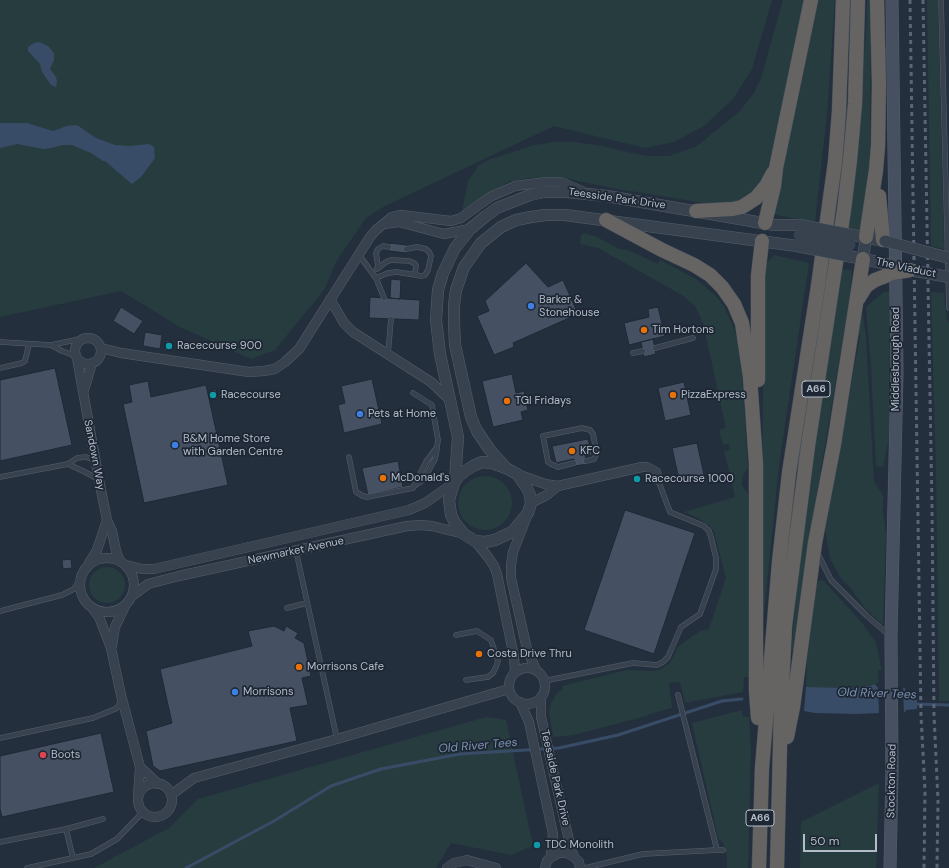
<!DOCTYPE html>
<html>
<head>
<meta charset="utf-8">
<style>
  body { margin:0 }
  #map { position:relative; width:949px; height:868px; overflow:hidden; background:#242f3e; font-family:"DM Sans",sans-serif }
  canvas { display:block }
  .scale { position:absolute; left:803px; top:834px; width:74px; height:18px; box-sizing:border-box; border:2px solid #b4bcc9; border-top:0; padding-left:5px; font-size:12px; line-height:14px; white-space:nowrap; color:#b4bcc9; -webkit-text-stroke:3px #1d2633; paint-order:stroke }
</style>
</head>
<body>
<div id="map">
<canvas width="949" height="868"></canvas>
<div class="scale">50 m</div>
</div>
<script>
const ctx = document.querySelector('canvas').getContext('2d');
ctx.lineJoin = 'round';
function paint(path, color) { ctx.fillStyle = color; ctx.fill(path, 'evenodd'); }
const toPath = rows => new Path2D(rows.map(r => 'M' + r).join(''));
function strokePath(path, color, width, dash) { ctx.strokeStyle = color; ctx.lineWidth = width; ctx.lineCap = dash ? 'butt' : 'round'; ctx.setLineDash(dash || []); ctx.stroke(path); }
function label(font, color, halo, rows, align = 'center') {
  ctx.font = font + ' "DM Sans",sans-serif'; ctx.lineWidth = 3.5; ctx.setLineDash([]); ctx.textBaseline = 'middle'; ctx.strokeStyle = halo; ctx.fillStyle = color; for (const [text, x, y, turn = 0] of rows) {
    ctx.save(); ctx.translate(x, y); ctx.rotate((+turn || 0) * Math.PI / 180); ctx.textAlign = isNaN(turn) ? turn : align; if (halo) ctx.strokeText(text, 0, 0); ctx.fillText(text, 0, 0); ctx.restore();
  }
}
paint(toPath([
  [0,0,772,0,752,69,733,99,704,126,674,142,645,148,554,126,385,206,366,218,337,260,324,290,275,350,251,359,180,327,121,291,0,317],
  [783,0,804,0,767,173,762,185,739,203,716,205,618,189,569,179,530,178,508,182,462,212,468,181,479,165,488,160,534,145,555,142,574,142,598,145,623,151,647,156,669,156,697,146,739,112,754,93,761,78],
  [818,0,835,0,827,115,815,222,771,214],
  [867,0,871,0,870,148,868,183,863,231,847,228,866,33],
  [927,0,938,0,944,249,931,246],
  [584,233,597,237,619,249,628,250,658,264,660,260,696,279,715,295,724,306,733,326,738,341,741,359,748,468,743,476,742,485,748,494,749,677,744,677,743,692,685,703,680,682,669,683,672,708,650,714,646,716,574,735,553,737,549,711,551,703,557,693,563,689,562,686,627,670,654,671,659,670,669,664,674,656,677,648,684,642,700,631,709,629,726,578,714,532,709,525,696,517,684,512,735,497,724,451,730,449,729,444,723,445,719,430,726,428,703,323,695,306,682,295,598,248,580,244,581,235],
  [774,255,809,263,779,466,764,615,761,615,764,266],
  [841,269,852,270,850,297,811,528,794,652,791,651,803,527],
  [884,292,890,292,889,437,883,467,876,466,871,366,866,310,867,306],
  [931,292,944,293,947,320,949,323,949,701,939,701,936,473],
  [862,314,863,315,866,337,874,482,883,495,883,512,886,535,883,625,865,608,849,586,842,580,830,559,826,535,826,525,860,336,858,333],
  '458 503a27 27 0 1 1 54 0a27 27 0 1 1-54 0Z',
  '89 585a18 18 0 1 1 36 0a18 18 0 1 1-36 0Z',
  [820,580,824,581,863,624,876,643,882,670,878,670,879,682,875,684,870,686,854,688,806,687,807,660,816,586,817,582],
  [742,710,742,716,749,717,751,748,748,868,727,868,727,856,724,844,718,838,692,723],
  [486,717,506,720,533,846,511,855,451,843,436,868,94,868,169,828,198,799],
  [879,783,876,868,800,868,801,822]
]), '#263c3f');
paint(toPath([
  [39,42,48,46,54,53,54,60,50,69,56,77,57,82,56,87,51,85,42,72,40,64,28,51,28,47,34,43],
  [0,123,27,123,53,131,67,126,77,125,96,138,115,145,129,146,149,144,154,147,155,158,141,177,132,184,105,161,103,161,91,153,72,145,63,145,51,148,43,149,17,144,0,148],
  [875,684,878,688,905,688,906,694,917,700,917,709,906,710,905,712,856,714,815,713,804,711,806,687,854,688,870,686]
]), '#394c67');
paint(toPath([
  [878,686,903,686,904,714,879,715]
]), '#242f3e');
strokePath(toPath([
  [913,704,949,705],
  [186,868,274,821,331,786,381,769,460,754,559,748,618,735,722,701,742,699]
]), '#394c67', 3);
const building = toPath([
  [390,243,407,245,406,253,389,251,390,243],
  [526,263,548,287,563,280,578,314,513,343,514,347,494,355,477,316,489,311,485,301,526,263],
  [391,279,401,280,400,299,390,298,391,279],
  [370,297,420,300,419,320,369,318,370,297],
  [121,307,143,321,134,334,113,321,121,307],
  [658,307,665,336,629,345,624,323,649,317,648,309,658,307],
  [145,332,162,335,160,349,143,346,145,332],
  [653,339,656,354,644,357,641,342,653,339],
  [166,340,173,342,172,351,164,350,166,340],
  [55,368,72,445,0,461,0,380,55,368],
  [512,374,516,393,524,391,528,410,521,412,523,420,493,427,482,381,512,374],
  [372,379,382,424,344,433,338,405,345,403,341,386,372,379],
  [148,381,151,397,206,385,228,485,144,503,123,404,132,402,129,385,148,381],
  [684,382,691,415,665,421,658,388,684,382],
  [216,389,218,399,211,400,209,391,216,389],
  [588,439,592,455,585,457,587,464,575,466,574,459,556,463,552,446,588,439],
  [697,443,705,479,680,484,672,448,697,443],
  [398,461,403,487,368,495,362,468,398,461],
  [639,475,641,482,635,483,633,477,639,475],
  [625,510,695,533,654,654,584,630,625,510],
  [71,559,72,568,63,569,62,560,71,559],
  [274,626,284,631,286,626,298,633,295,638,304,643,311,676,302,678,308,705,290,708,297,741,160,771,153,766,146,731,172,723,160,669,252,646,248,631,274,626],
  [101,733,114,792,2,817,0,809,0,756,101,733]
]);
paint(building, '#455162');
strokePath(building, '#1f2835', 1);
const service = toPath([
  [941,0,949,308],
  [359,255,376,278,384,298],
  [377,268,378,266,376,253,378,249,383,246,389,247],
  [377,269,386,262,391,260,409,261,414,263,416,265,415,275],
  [376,278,388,273,397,272,422,276,425,275,428,270,431,256,429,252,426,249,417,247,406,249],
  [0,342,51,345,85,338],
  [51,345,62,351,76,356],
  [655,348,693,338],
  [633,353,643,351],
  [388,354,391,319],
  [0,368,22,363,25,361,29,344],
  [349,457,356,492,363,496,367,497,413,488,426,462,437,447,438,440,432,405,413,393],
  [574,463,558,467,551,464,548,462,543,436,582,428,590,430,593,434,596,450,596,455,594,459,586,461],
  [68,464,83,471,98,479],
  [0,477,68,464,77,458,86,457,94,460],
  [413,487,423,480,428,472,435,459,437,449],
  [296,551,337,739],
  [818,554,831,580,867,616,890,636],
  [287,608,307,603],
  [0,611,62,595,74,589,79,581],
  [456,635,477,631,491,640,498,661,496,667,493,673,488,677,466,680],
  [544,681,633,663,657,665,663,662,668,657,681,627,700,614,716,569,716,558,711,537,709,531,704,526,670,512,658,480],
  [678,695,717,850],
  [0,738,93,718,115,709,119,706,120,700],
  [66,829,103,819],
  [0,842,66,829,73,858],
  [27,868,91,854,117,839,143,812],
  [585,868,643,854,717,850,723,850]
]);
const minor = toPath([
  [384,224,399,222,444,234,470,229],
  [330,299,344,323,353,332,431,382,449,399],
  '75 351a13 13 0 1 1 26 0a13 13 0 1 1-26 0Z',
  [101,348,121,353,249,372,264,371,275,369,285,362,299,349,370,237,376,230,392,217,401,215,451,221,461,218,490,197,515,186,547,182,561,182,582,191],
  [77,358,99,480,107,520,112,531,116,551,120,561],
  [84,390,92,363],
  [517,474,545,484,558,486,642,467,647,467,656,472,658,480],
  [531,503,547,495,558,486],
  [527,516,513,552,511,565,511,578,527,649,536,670],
  [475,541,488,557,494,566,497,574,514,657,515,672],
  '80 585a27 27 0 1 1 54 0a27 27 0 1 1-54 0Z',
  [89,563,97,550,107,520],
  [126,565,142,569,154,569,409,510,425,503,454,483],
  [132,596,148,584,179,576,407,526,421,525,432,526,464,534],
  [93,609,99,617,111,648,121,695,140,767,138,796],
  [112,646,115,627,125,606],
  '509 686a18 18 0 1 1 36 0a18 18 0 1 1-36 0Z',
  [541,698,541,717,570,845,574,857],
  [520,702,529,722,553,834,551,857],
  [140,767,158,784],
  '138 800a17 17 0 1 1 34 0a17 17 0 1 1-34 0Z',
  [171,795,194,778,337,739,509,689],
  [447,868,454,863,467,860,496,868],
  [545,868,547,861,551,857,559,853,567,853,574,857,579,862,580,868]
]);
const tertiary = toPath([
  [852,235,885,241],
  [848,256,883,263],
  [863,259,866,237],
  [482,462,492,463,506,468,517,474,527,488,530,495,531,503,528,513,512,532,495,540,485,542,475,541,464,534,455,523,451,515,449,500,454,483,458,477,465,471,473,466,482,462],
  [506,468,490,450,477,431,471,417,455,345,454,323,454,305,456,290,464,267,481,243,501,227,516,220,531,217,546,215,565,215,797,246],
  [455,481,458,437,440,354,436,320,438,290,443,273,455,248,470,229,486,216,497,208,530,195,544,192,567,192,607,196,774,225,800,225]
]);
const secondary = toPath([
  [890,868,892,772,891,637,897,372,892,0]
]);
const trunk = toPath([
  [879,196,883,240],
  [696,211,733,209,742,207,756,198,766,186,773,173],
  [606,220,662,250,694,265,710,275,722,287,734,304,742,323,750,377,756,464,756,691,758,718],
  [765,223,774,186,776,168,811,0],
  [866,237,876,170,878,146,879,84,877,0],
  [858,299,866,286,875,280,883,277],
  [758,380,758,276,762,241],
  [787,737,793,707,815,543,834,444,863,259],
  [759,868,762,768,779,562,789,473,818,286,835,162,839,111,843,0],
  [777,868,781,705,785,626,808,446,844,210,850,160,855,104,858,0]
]);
strokePath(service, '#565f6c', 5.5);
strokePath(minor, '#565f6c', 10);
strokePath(tertiary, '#565f6c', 12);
strokePath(secondary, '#565f6c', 13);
strokePath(trunk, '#434c59', 15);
strokePath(service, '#38414e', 4.5);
strokePath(minor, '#38414e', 9);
strokePath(tertiary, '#38414e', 11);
strokePath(secondary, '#465061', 12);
strokePath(trunk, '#656462', 14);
strokePath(toPath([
  [910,0,921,715,925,791,924,868],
  [923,0,932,507,934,715,938,800,937,868]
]), '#5a6575', 3, [4, 4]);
const tertiaryBridge = toPath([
  [800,225,852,235],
  [799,235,850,245],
  [885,241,949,258],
  [797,246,848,256],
  [883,263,910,270,949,277]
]);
const trunkBridge = toPath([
  [883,277,892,273,910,270]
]);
strokePath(tertiaryBridge, '#565f6c', 12, []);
strokePath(trunkBridge, '#434c59', 15, []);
strokePath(tertiaryBridge, '#38414e', 11);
strokePath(trunkBridge, '#656462', 14);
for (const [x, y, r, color] of [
  [531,306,4,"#3f7fe0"],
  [644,330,4,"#e8710a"],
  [169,346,4,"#0f9aa8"],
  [213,395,4,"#0f9aa8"],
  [673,395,4,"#e8710a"],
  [507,401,4,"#e8710a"],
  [360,414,4,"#3f7fe0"],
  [175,445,4,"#3f7fe0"],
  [572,451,4,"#e8710a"],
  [383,478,4,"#e8710a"],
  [637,479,4,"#0f9aa8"],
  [479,654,4,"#e8710a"],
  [299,667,4,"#e8710a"],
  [235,692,4,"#3f7fe0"],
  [43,755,4,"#e0444e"],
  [537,845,4,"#0f9aa8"]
]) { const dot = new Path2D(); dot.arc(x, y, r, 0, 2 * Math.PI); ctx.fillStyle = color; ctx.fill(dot); strokePath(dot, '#1d2633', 1.5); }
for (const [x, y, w] of [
  [816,389,28],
  [760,818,28]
]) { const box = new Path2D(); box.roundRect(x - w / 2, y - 8, w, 16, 3); ctx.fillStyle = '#1d2633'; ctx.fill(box); strokePath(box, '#b4bcc9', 1); }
label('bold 10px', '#b4bcc9', null, [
  ["A66",816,389],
  ["A66",760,818]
]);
label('11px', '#b4bcc9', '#1d2633', [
  ["Teesside Park Drive",617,199,8],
  ["The Viaduct",906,268,12],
  ["Middlesbrough Road",896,359,-90],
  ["Sandown Way",94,455,79],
  ["Newmarket Avenue",296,551,-12],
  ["Teesside Park Drive",555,778,77],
  ["Stockton Road",892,781,-89]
]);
label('11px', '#b4bcc9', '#1d2633', [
  ["Barker &",539,300],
  ["Stonehouse",539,313],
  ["Tim Hortons",652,330],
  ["Racecourse 900",177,346],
  ["Racecourse",221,395],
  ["PizzaExpress",681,395],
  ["TGI Fridays",515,401],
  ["Pets at Home",368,414],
  ["B&M Home Store",183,439],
  ["with Garden Centre",183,452],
  ["KFC",580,451],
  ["McDonald's",391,478],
  ["Racecourse 1000",645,479],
  ["Costa Drive Thru",487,654],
  ["Morrisons Cafe",307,667],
  ["Morrisons",243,692],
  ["Boots",51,755],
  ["TDC Monolith",545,845]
], 'left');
label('italic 12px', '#7c92b1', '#1d2633', [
  ["Old River Tees",877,694,2],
  ["Old River Tees",478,746,-5]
]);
</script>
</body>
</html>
